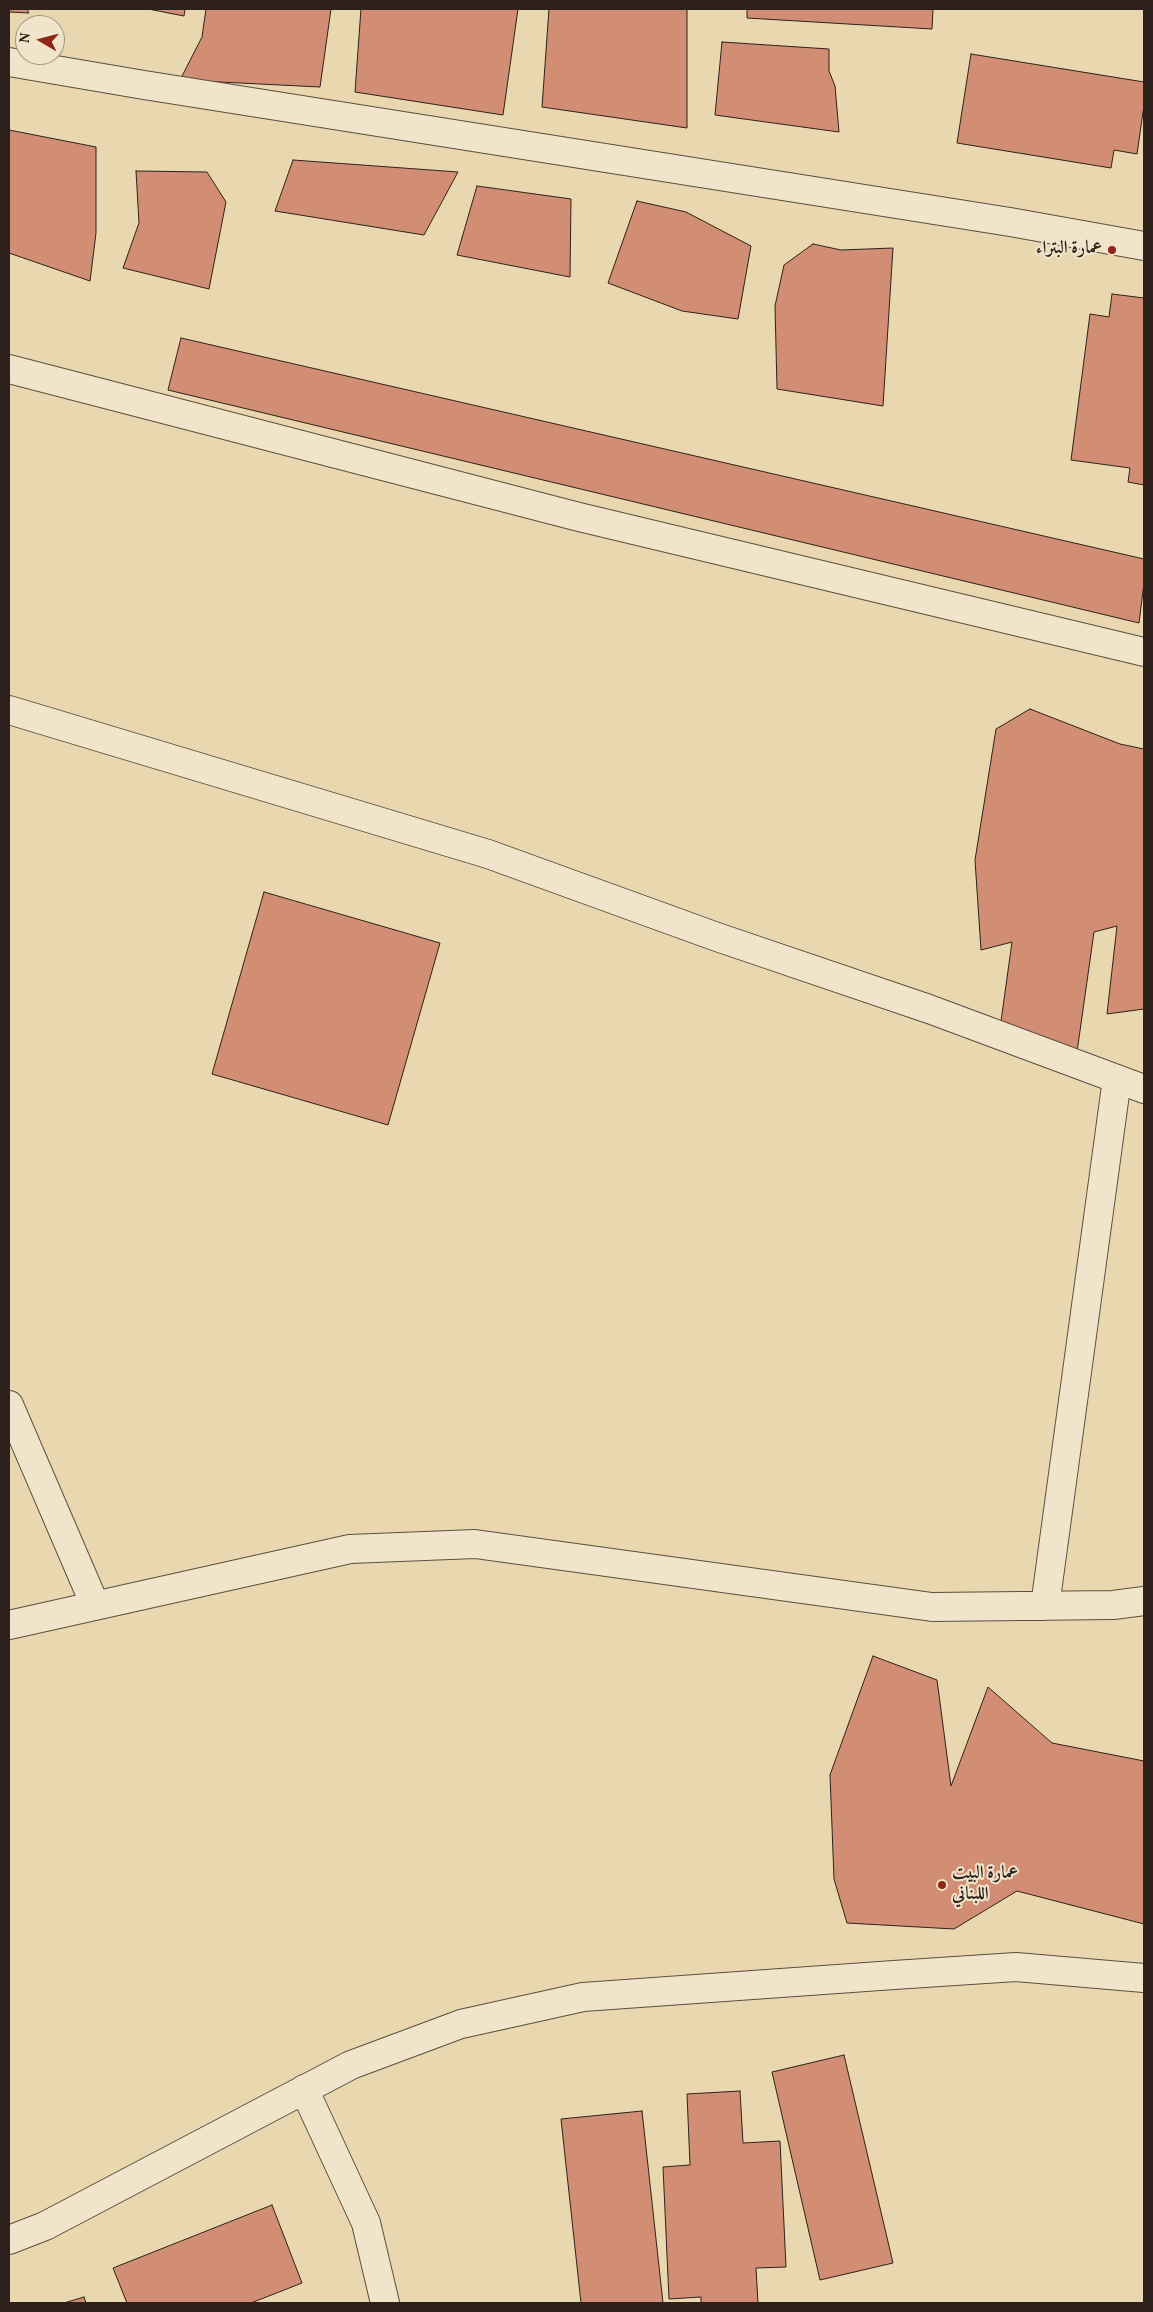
<!DOCTYPE html>
<html>
<head>
<meta charset="utf-8">
<style>
  body { margin:0 }
  #map { position:relative; width:1153px; height:2312px; overflow:hidden; background:#e8d7af; font-family:Vollkorn,serif }
  canvas { display:block }
  .frame { position:absolute; inset:0; border:10px solid #2e211b; pointer-events:none }
  .north { position:absolute; left:15px; top:15px; width:50px; height:50px; box-sizing:border-box; background:#f0e5cb; border:1px solid #a29785; border-radius:50%; rotate:278deg; font-size:14px; font-weight:700; line-height:20px; text-align:center; color:#2e211b }
  .north::after { content:''; display:block; margin:auto; width:18px; height:22px; background:#8f2418; clip-path:polygon(50% 0,100% 100%,50% 72%,0 100%) }
</style>
</head>
<body>
<div id="map">
<canvas width="1153" height="2312"></canvas>
<div class="frame"></div>
<div class="north">N</div>
</div>
<script>
const ctx = document.querySelector('canvas').getContext('2d');
ctx.lineJoin = 'round';
function paint(path, color) { ctx.fillStyle = color; ctx.fill(path, 'evenodd'); }
const toPath = rows => new Path2D(rows.map(r => 'M' + r).join(''));
function strokePath(path, color, width, dash) { ctx.strokeStyle = color; ctx.lineWidth = width; ctx.lineCap = dash ? 'butt' : 'round'; ctx.setLineDash(dash || []); ctx.stroke(path); }
function label(font, color, halo, rows, align = 'center') {
  ctx.font = font + ' Vollkorn,Amiri,serif'; ctx.lineWidth = 4; ctx.setLineDash([]); ctx.textBaseline = 'middle'; ctx.strokeStyle = halo; ctx.fillStyle = color; for (const [text, x, y, turn = 0] of rows) {
    ctx.save(); ctx.translate(x, y); ctx.rotate((+turn || 0) * Math.PI / 180); ctx.textAlign = isNaN(turn) ? turn : align; if (halo) ctx.strokeText(text, 0, 0); ctx.fillText(text, 0, 0); ctx.restore();
  }
}
const building = toPath([
  [9,9,27,9,29,13,9,12,9,9],
  [148,9,185,9,184,16,148,9],
  [206,9,331,9,320,87,180,80,202,37,206,9],
  [361,9,518,9,503,115,355,92,361,9],
  [549,9,687,9,687,128,542,107,549,9],
  [747,9,933,9,932,29,747,18,747,9],
  [722,42,829,49,829,71,835,86,839,132,715,115,722,42],
  [971,54,1144,82,1144,105,1137,154,1114,150,1111,168,957,143,971,54],
  [9,130,96,147,96,233,90,281,9,253,9,130],
  [293,160,458,172,424,235,275,211,293,160],
  [136,171,207,172,226,202,209,289,123,268,139,223,136,171],
  [477,186,571,199,570,277,457,255,477,186],
  [637,201,686,212,751,246,738,319,682,311,608,283,637,201],
  [813,244,841,250,893,248,883,406,777,389,775,306,784,265,813,244],
  [1112,294,1144,298,1144,485,1128,482,1130,468,1071,460,1090,314,1109,317,1112,294],
  [181,338,1144,559,1144,583,1139,623,168,390,181,338],
  [1030,709,1120,744,1144,749,1144,1009,1107,1014,1117,926,1094,932,1076,1059,998,1043,1012,942,981,950,975,860,996,729,1030,709],
  [264,892,440,943,388,1125,212,1074,264,892],
  [873,1656,937,1680,951,1786,988,1687,1052,1743,1144,1761,1144,1924,1017,1891,954,1929,847,1923,834,1879,830,1775,873,1656],
  [844,2055,893,2263,820,2280,772,2072,844,2055],
  [740,2091,743,2143,780,2141,786,2267,756,2268,758,2303,701,2303,701,2297,669,2299,663,2167,690,2165,687,2094,740,2091],
  [642,2111,663,2303,581,2303,561,2119,642,2111],
  [272,2205,302,2283,251,2303,127,2303,113,2268,272,2205],
  [84,2297,86,2303,64,2303,84,2297]
]);
paint(building, '#d28e74');
strokePath(building, '#2e211b', 1);
const street = toPath([
  [9,62,144,85,1010,222,1144,246],
  [9,369,579,517,1144,652],
  [9,710,488,854,717,937,929,1009,1144,1089],
  [9,1405,95,1605],
  [1045,1606,1117,1079],
  [9,1625,350,1549,475,1544,932,1607,1113,1605,1144,1601],
  [304,2089,366,2223,385,2303],
  [9,2240,45,2226,351,2065,461,2024,583,1997,894,1975,1016,1967,1144,1978]
]);
strokePath(street, '#5c4e40', 30);
strokePath(street, '#f0e5cb', 28);
for (const [x, y, r, color] of [
  [1112,250,5,"#8f2418"],
  [942,1885,5,"#8f2418"]
]) { const dot = new Path2D(); dot.arc(x, y, r, 0, 2 * Math.PI); ctx.fillStyle = color; ctx.fill(dot); strokePath(dot, '#f0e5cb', 2); }
label('bold 18px', '#2e211b', '#f0e5cb', [
  ["عمارة البتراء",1102,250],
  ["عمارة البيت",952,1875,"left"],
  ["اللبناني",952,1896,"left"]
], 'right');
</script>
</body>
</html>
